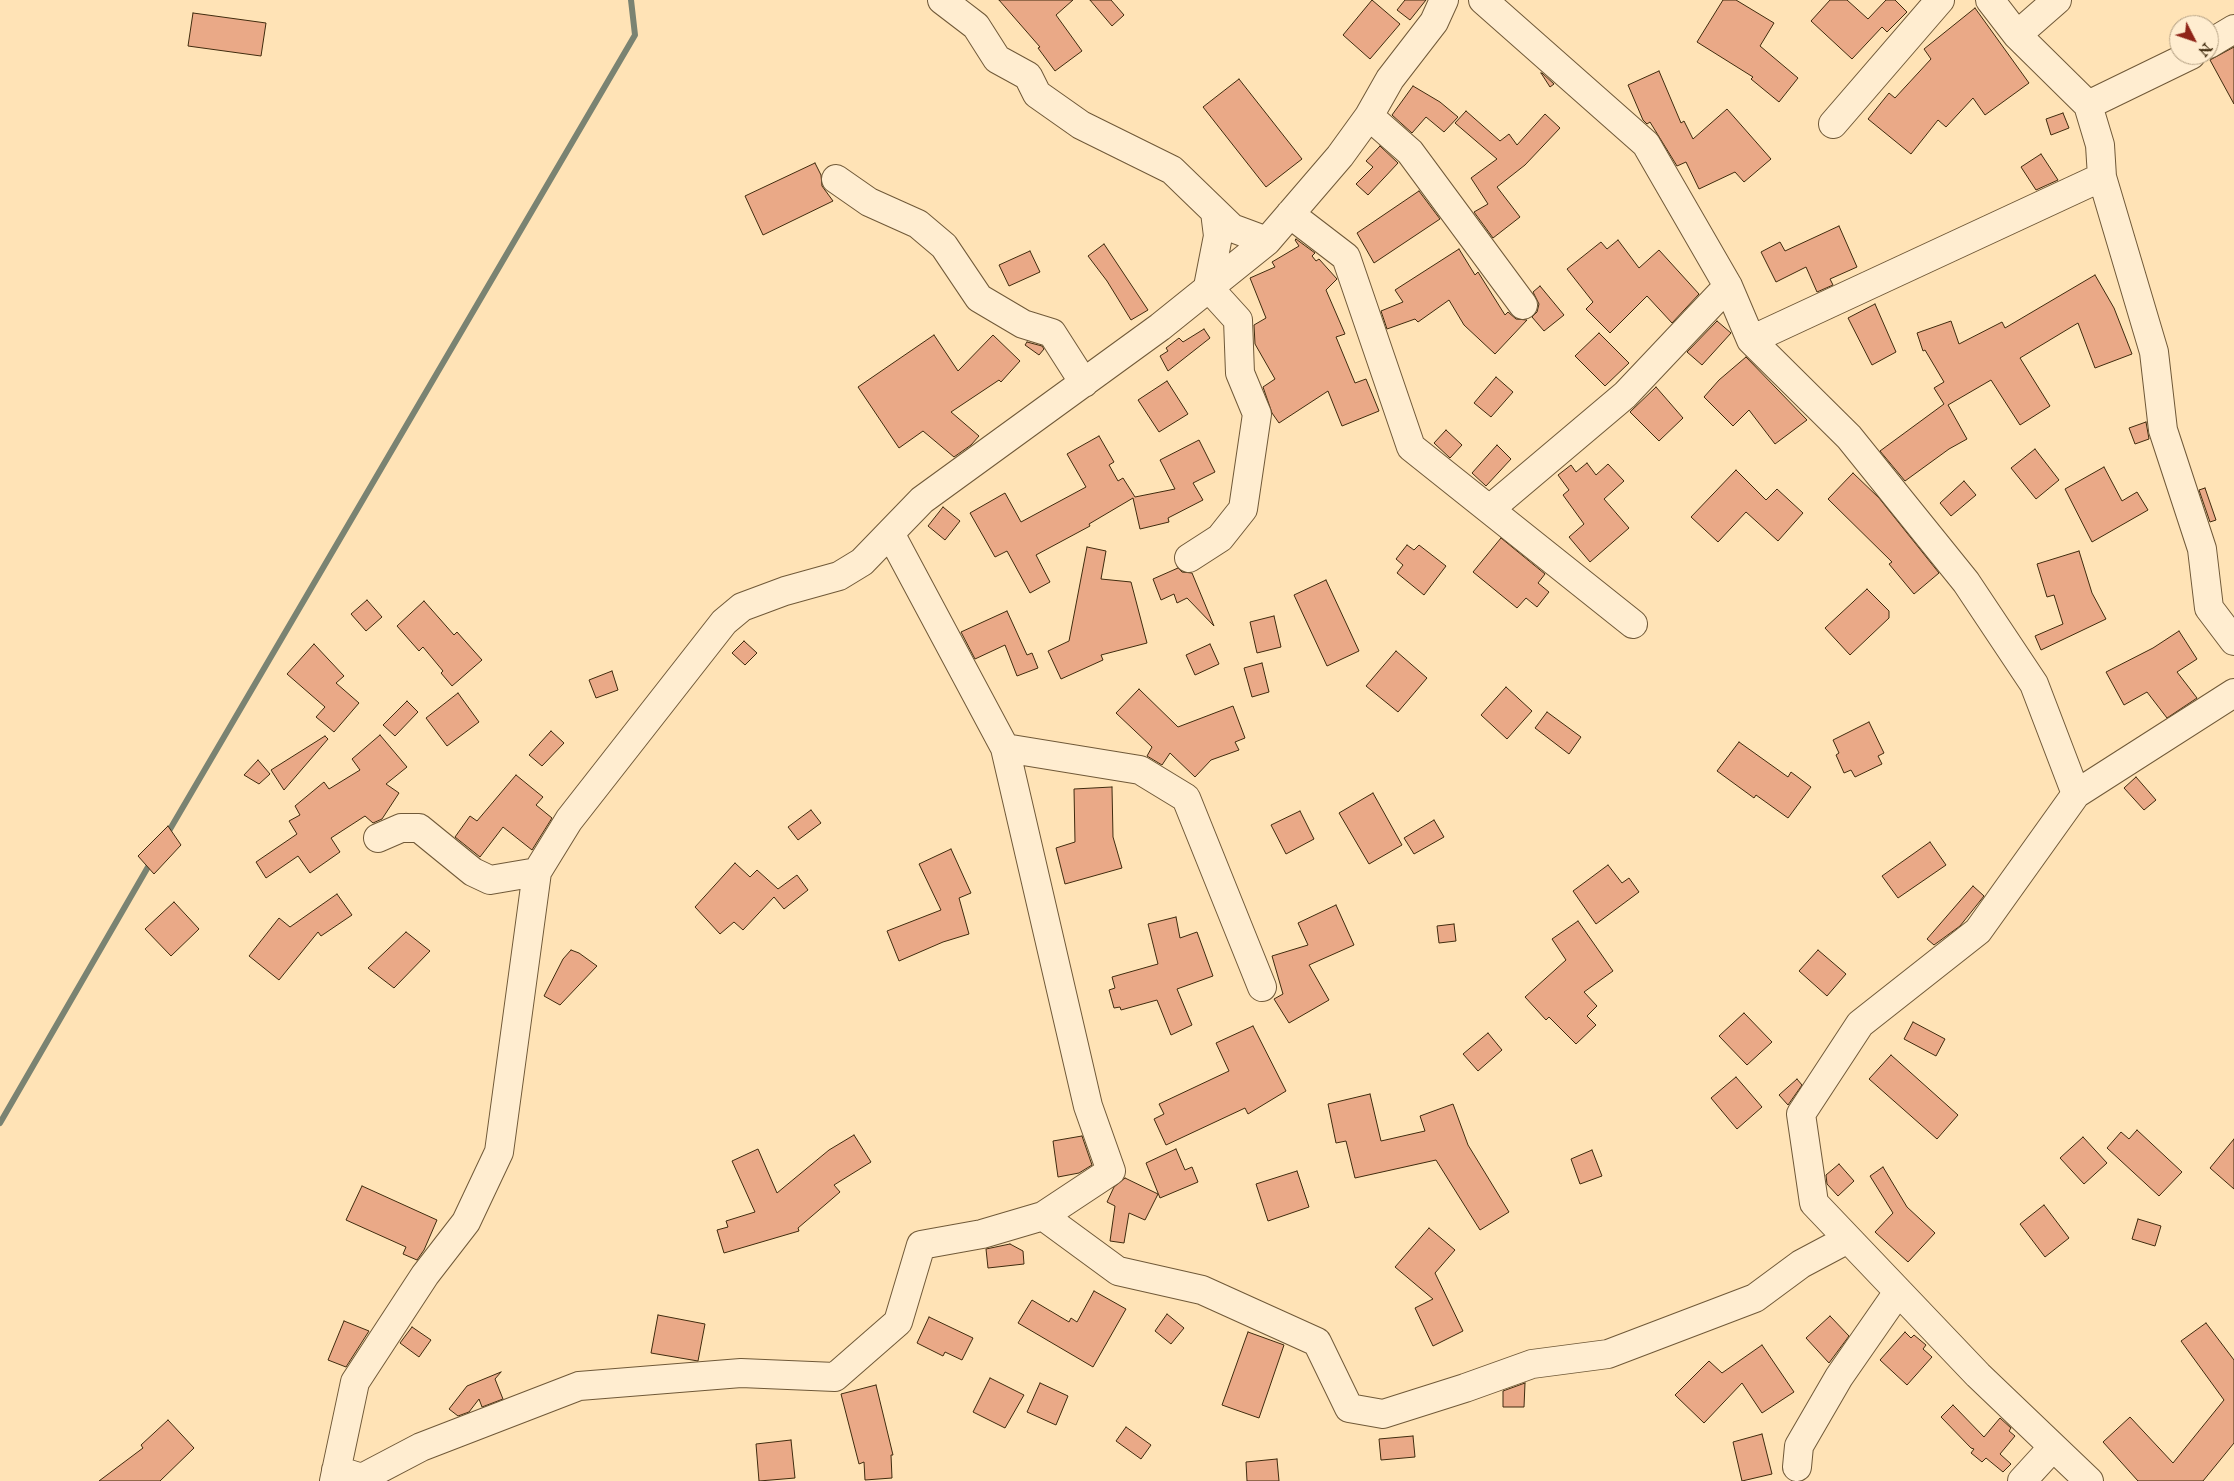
<!DOCTYPE html>
<html>
<head>
<meta charset="utf-8">
<style>
  body { margin:0 }
  #map { position:relative; width:2234px; height:1481px; overflow:hidden; background:#ffe3b6; font-family:"IM FELL English",serif }
  canvas { display:block }
  .north { position:absolute; left:2169px; top:15px; width:50px; height:50px; box-sizing:border-box; background:#ffedd0; border:1px solid #b39f82; border-radius:50%; rotate:131deg; font-size:14px; font-weight:700; line-height:20px; text-align:center; color:#402b0e }
  .north::after { content:''; display:block; margin:auto; width:18px; height:22px; background:#8f2418; clip-path:polygon(50% 0,100% 100%,50% 72%,0 100%) }
</style>
</head>
<body>
<div id="map">
<canvas width="2234" height="1481"></canvas>
<div class="north">N</div>
</div>
<script>
const ctx = document.querySelector('canvas').getContext('2d');
ctx.lineJoin = 'round';
const toPath = rows => new Path2D(rows.map(r => 'M' + r).join(''));
function strokePath(path, color, width, dash) { ctx.strokeStyle = color; ctx.lineWidth = width; ctx.lineCap = dash ? 'butt' : 'round'; ctx.setLineDash(dash || []); ctx.stroke(path); }
function paint(path, color) { ctx.fillStyle = color; ctx.fill(path, 'evenodd'); }
strokePath(toPath([
  [166,836,635,35,631,0],
  [0,1123,152,860]
]), '#7a8372', 6);
const building = toPath([
  [999,0,1073,0,1056,15,1082,51,1055,71,1038,48,1040,47,999,0],
  [1090,0,1111,0,1124,15,1112,26,1090,0],
  [1372,0,1400,24,1370,59,1343,35,1372,0],
  [1405,0,1426,0,1410,20,1397,10,1405,0],
  [1723,0,1736,0,1774,23,1760,46,1798,78,1779,102,1751,79,1753,77,1697,42,1723,0],
  [1830,0,1847,0,1868,19,1886,0,1895,0,1907,12,1887,32,1882,27,1852,59,1811,21,1830,0],
  [1975,8,2029,83,1985,115,1973,98,1946,127,1938,120,1911,154,1868,119,1889,93,1895,98,1931,59,1924,49,1975,8],
  [193,13,266,23,261,56,188,46,193,13],
  [2234,47,2234,104,2210,60,2234,47],
  [1659,71,1681,123,1684,121,1693,139,1727,109,1771,159,1744,182,1735,172,1699,189,1686,162,1677,166,1650,122,1647,124,1643,120,1628,85,1659,71],
  [1541,73,1542,73,1554,84,1550,87,1541,73],
  [1239,79,1302,159,1266,187,1203,107,1239,79],
  [1413,86,1440,102,1458,117,1444,132,1426,117,1412,133,1392,115,1413,86],
  [1466,111,1500,141,1509,134,1517,145,1545,114,1560,128,1525,165,1497,187,1520,217,1493,238,1474,212,1488,204,1471,178,1497,159,1455,123,1466,111],
  [2063,113,2069,128,2051,135,2046,119,2063,113],
  [1380,146,1398,163,1368,195,1356,184,1373,167,1366,161,1380,146],
  [2041,154,2058,180,2036,190,2021,167,2041,154],
  [815,163,821,175,822,186,833,201,763,235,745,196,815,163],
  [1419,191,1440,219,1374,263,1357,233,1419,191],
  [1839,226,1857,267,1830,279,1833,285,1817,292,1806,267,1776,282,1761,252,1780,242,1785,251,1839,226],
  [1296,239,1315,253,1312,256,1316,261,1319,259,1337,279,1326,290,1345,334,1336,337,1355,383,1366,379,1379,411,1342,426,1328,391,1279,423,1272,413,1263,387,1275,379,1255,344,1254,325,1266,318,1250,278,1275,267,1272,262,1299,246,1295,240,1296,239],
  [1618,240,1639,268,1659,250,1699,294,1672,323,1647,296,1610,333,1586,309,1593,302,1567,269,1601,242,1607,249,1618,240],
  [1104,244,1148,310,1131,320,1107,281,1088,256,1104,244],
  [1459,249,1475,275,1478,272,1505,315,1508,312,1516,319,1527,320,1495,354,1464,325,1449,300,1418,322,1415,319,1387,329,1381,311,1403,302,1395,290,1459,249],
  [1030,251,1040,272,1009,286,999,265,1030,251],
  [2095,275,2114,308,2132,354,2095,368,2078,323,2020,358,2050,406,2020,425,1991,380,1948,405,1967,439,1949,449,1905,481,1880,451,1944,404,1934,388,1944,382,1925,350,1923,351,1917,333,1951,321,1959,344,2002,322,2005,328,2095,275],
  [1540,286,1564,315,1544,331,1532,317,1537,312,1539,304,1533,292,1540,286],
  [1875,304,1896,352,1872,365,1848,318,1875,304],
  [1717,321,1731,333,1702,365,1687,352,1717,321],
  [1204,329,1210,338,1168,371,1160,356,1168,351,1166,348,1179,338,1183,342,1204,329],
  [1599,333,1629,363,1605,386,1575,356,1599,333],
  [934,335,958,371,993,335,1020,361,1001,382,999,380,951,412,979,436,971,445,954,457,923,431,899,448,858,387,934,335],
  [1027,342,1042,346,1044,349,1039,355,1025,345,1027,342],
  [1746,357,1807,420,1775,444,1749,410,1733,426,1704,397,1719,380,1746,357],
  [1496,377,1513,392,1491,417,1474,403,1496,377],
  [1167,381,1188,414,1159,432,1138,400,1167,381],
  [1656,387,1683,418,1659,441,1630,412,1656,387],
  [2146,422,2149,439,2135,444,2129,428,2146,422],
  [1446,430,1462,445,1450,458,1434,443,1446,430],
  [1099,436,1114,462,1109,465,1118,481,1123,478,1135,497,1175,489,1160,460,1199,440,1215,472,1193,483,1203,500,1168,518,1169,522,1140,529,1133,498,1089,524,1090,526,1036,555,1050,582,1030,593,1007,551,995,557,970,513,1005,493,1021,522,1086,487,1067,454,1099,436],
  [1497,445,1511,459,1486,486,1472,473,1497,445],
  [2035,449,2059,480,2036,499,2011,468,2035,449],
  [1587,463,1596,475,1608,464,1624,481,1604,499,1629,528,1590,562,1569,537,1584,524,1563,495,1569,490,1558,475,1571,465,1576,472,1587,463],
  [2104,467,2122,501,2137,492,2148,510,2092,542,2065,489,2104,467],
  [1736,470,1766,500,1777,489,1803,513,1778,541,1746,512,1718,542,1691,517,1736,470],
  [1853,473,1879,498,1939,573,1914,594,1889,564,1892,562,1828,499,1853,473],
  [1964,481,1976,495,1951,516,1940,503,1964,481],
  [2205,488,2216,520,2210,522,2199,490,2205,488],
  [943,507,960,521,945,540,928,526,943,507],
  [1501,538,1545,574,1538,583,1549,592,1537,607,1526,598,1517,608,1473,572,1501,538],
  [1407,545,1414,550,1419,545,1446,566,1424,595,1397,573,1403,565,1396,559,1407,545],
  [1087,547,1106,551,1101,579,1131,582,1147,643,1101,655,1103,660,1061,679,1048,651,1069,641,1087,547],
  [2079,551,2092,593,2106,619,2041,650,2035,636,2063,624,2054,595,2047,597,2037,564,2079,551],
  [1178,568,1182,572,1192,573,1214,626,1187,598,1177,603,1174,594,1161,600,1153,579,1178,568],
  [1326,580,1359,651,1327,666,1294,595,1326,580],
  [1867,589,1889,611,1889,618,1850,655,1825,628,1867,589],
  [367,600,382,617,366,631,351,614,367,600],
  [424,601,454,635,457,632,482,660,452,686,441,673,443,671,423,647,419,651,397,626,424,601],
  [1007,611,1027,655,1032,653,1038,668,1017,676,1005,645,975,659,961,632,1007,611],
  [1274,616,1281,647,1257,653,1250,622,1274,616],
  [2179,631,2197,659,2177,672,2197,698,2167,718,2147,692,2124,705,2106,672,2153,648,2179,631],
  [744,641,757,653,745,665,732,653,744,641],
  [314,644,344,676,336,683,359,703,334,732,316,717,325,707,287,674,314,644],
  [1210,644,1219,664,1195,675,1186,655,1210,644],
  [1396,651,1427,678,1398,712,1366,686,1396,651],
  [1262,663,1269,692,1252,697,1244,668,1262,663],
  [612,671,618,690,596,698,589,680,612,671],
  [1506,687,1532,711,1507,739,1481,715,1506,687],
  [1139,689,1178,727,1233,706,1245,738,1235,742,1239,750,1211,760,1195,777,1170,753,1162,765,1147,756,1152,747,1116,713,1139,689],
  [458,693,479,722,447,746,426,718,458,693],
  [407,701,418,712,395,736,383,725,407,701],
  [1547,712,1581,737,1569,754,1535,728,1547,712],
  [1869,722,1884,753,1878,756,1882,764,1855,777,1851,770,1844,773,1836,755,1839,753,1833,740,1869,722],
  [551,731,564,743,542,766,529,755,551,731],
  [380,735,407,767,386,784,399,793,382,819,373,823,365,816,331,838,340,852,310,873,298,856,266,878,256,862,297,834,289,821,300,815,295,806,324,782,329,789,360,770,352,759,380,735],
  [325,736,328,739,284,790,271,770,325,736],
  [1739,742,1788,777,1791,772,1811,787,1788,818,1756,795,1754,798,1717,771,1739,742],
  [258,760,270,774,259,784,244,775,258,760],
  [516,775,543,797,536,805,552,818,532,850,503,827,480,857,455,837,470,816,477,821,516,775],
  [2136,777,2156,800,2144,810,2124,788,2136,777],
  [1112,787,1113,837,1122,868,1065,884,1056,848,1075,842,1074,789,1112,787],
  [1373,793,1402,845,1369,864,1339,813,1373,793],
  [811,810,821,823,798,840,788,827,811,810],
  [1300,811,1314,839,1286,854,1271,825,1300,811],
  [1434,820,1444,837,1414,854,1404,838,1434,820],
  [168,826,181,845,154,874,138,856,168,826],
  [1930,842,1946,865,1898,898,1882,876,1930,842],
  [951,849,971,893,959,898,969,934,943,942,899,961,887,931,941,910,919,864,951,849],
  [735,863,750,877,757,870,778,889,797,875,808,890,784,909,774,897,743,930,734,922,720,934,695,907,735,863],
  [1608,865,1622,883,1629,878,1639,892,1596,924,1573,891,1608,865],
  [1973,886,1984,896,1960,926,1934,945,1927,939,1973,886],
  [337,894,352,915,321,936,318,932,279,980,249,956,279,918,290,927,337,894],
  [174,902,199,929,171,956,145,929,174,902],
  [1336,905,1354,945,1309,965,1329,1000,1289,1023,1274,999,1283,994,1272,956,1308,945,1298,923,1336,905],
  [1176,917,1180,938,1197,932,1213,976,1177,989,1192,1025,1171,1035,1157,1000,1121,1010,1120,1007,1114,1008,1109,990,1115,988,1112,977,1158,964,1148,924,1176,917],
  [1578,921,1613,971,1584,992,1597,1006,1587,1016,1596,1025,1576,1044,1549,1017,1546,1020,1525,997,1566,960,1552,939,1578,921],
  [1454,924,1456,941,1439,943,1437,926,1454,924],
  [406,932,430,951,394,988,368,968,406,932],
  [571,950,579,953,597,966,560,1005,544,996,563,959,571,950],
  [1818,950,1846,974,1827,996,1799,971,1818,950],
  [1744,1013,1772,1042,1747,1065,1719,1036,1744,1013],
  [1913,1022,1945,1039,1936,1056,1904,1039,1913,1022],
  [1253,1026,1286,1091,1248,1114,1245,1108,1166,1145,1154,1119,1164,1114,1159,1104,1229,1071,1216,1043,1253,1026],
  [1488,1033,1502,1050,1478,1071,1463,1054,1488,1033],
  [1891,1055,1958,1115,1937,1139,1869,1079,1891,1055],
  [1736,1077,1762,1107,1737,1129,1711,1098,1736,1077],
  [1797,1079,1802,1085,1788,1105,1779,1095,1797,1079],
  [1370,1094,1381,1141,1425,1131,1420,1116,1453,1104,1468,1145,1509,1212,1480,1230,1436,1160,1355,1178,1346,1141,1336,1143,1328,1104,1370,1094],
  [2137,1130,2182,1172,2159,1196,2107,1148,2121,1132,2129,1139,2137,1130],
  [854,1135,871,1162,834,1185,840,1192,798,1228,799,1231,724,1253,717,1230,728,1227,726,1221,755,1212,732,1161,758,1149,777,1193,829,1150,854,1135],
  [1082,1136,1092,1165,1079,1173,1058,1177,1053,1141,1082,1136],
  [2083,1137,2107,1163,2084,1184,2060,1158,2083,1137],
  [2234,1139,2234,1189,2210,1168,2234,1139],
  [1176,1149,1185,1170,1192,1167,1198,1182,1160,1198,1146,1163,1176,1149],
  [1592,1150,1602,1176,1580,1184,1571,1159,1592,1150],
  [1839,1164,1854,1181,1838,1196,1827,1184,1826,1175,1839,1164],
  [1883,1167,1907,1207,1935,1233,1908,1262,1875,1232,1893,1213,1870,1176,1883,1167],
  [1297,1171,1309,1207,1268,1221,1256,1184,1297,1171],
  [1125,1178,1158,1194,1145,1220,1129,1213,1124,1243,1110,1241,1115,1206,1107,1202,1114,1187,1125,1178],
  [362,1186,437,1220,424,1250,417,1260,403,1254,406,1247,346,1220,362,1186],
  [2044,1205,2069,1238,2045,1257,2020,1224,2044,1205],
  [2138,1219,2161,1226,2155,1246,2132,1239,2138,1219],
  [1429,1228,1455,1250,1435,1273,1463,1331,1433,1346,1415,1308,1433,1299,1395,1267,1429,1228],
  [1010,1244,1023,1251,1024,1264,988,1268,986,1249,1010,1244],
  [1094,1291,1126,1309,1093,1367,1018,1323,1032,1300,1069,1322,1071,1318,1077,1322,1094,1291],
  [1167,1314,1184,1328,1171,1344,1155,1331,1167,1314],
  [658,1315,705,1324,698,1361,651,1353,658,1315],
  [1830,1316,1849,1336,1829,1363,1806,1338,1830,1316],
  [929,1317,973,1338,962,1360,945,1352,943,1356,917,1343,929,1317],
  [344,1321,369,1331,346,1367,328,1360,344,1321],
  [2206,1323,2234,1360,2234,1443,2203,1481,2138,1481,2103,1442,2130,1417,2173,1463,2224,1400,2181,1341,2206,1323],
  [412,1327,431,1340,419,1357,400,1343,412,1327],
  [1248,1332,1284,1345,1259,1418,1222,1405,1248,1332],
  [1905,1332,1911,1338,1914,1335,1926,1345,1923,1349,1932,1357,1907,1385,1880,1360,1905,1332],
  [1762,1345,1794,1392,1762,1413,1742,1383,1704,1423,1675,1395,1709,1361,1722,1373,1762,1345],
  [501,1372,495,1379,503,1399,482,1407,479,1399,469,1412,458,1416,449,1409,467,1386,501,1372],
  [990,1378,1024,1395,1005,1428,973,1412,990,1378],
  [1040,1383,1068,1396,1056,1425,1027,1412,1040,1383],
  [1525,1383,1524,1407,1503,1407,1503,1391,1525,1383],
  [876,1385,893,1455,891,1455,892,1478,865,1480,864,1462,859,1464,841,1394,876,1385],
  [1953,1405,1984,1437,2000,1418,2011,1428,2009,1431,2015,1436,2000,1454,2011,1464,2003,1472,1986,1458,1982,1462,1971,1453,1974,1449,1971,1448,1941,1417,1953,1405],
  [168,1420,194,1448,160,1481,99,1481,143,1448,141,1445,168,1420],
  [1126,1427,1151,1445,1141,1459,1116,1441,1126,1427],
  [1762,1434,1772,1474,1742,1481,1733,1442,1762,1434],
  [1413,1436,1415,1457,1381,1460,1379,1439,1413,1436],
  [791,1440,795,1478,759,1481,756,1444,791,1440],
  [1277,1459,1279,1481,1247,1481,1246,1462,1277,1459]
]);
paint(building, '#eaa987');
strokePath(building, '#402b0e', 1);
const minor = toPath([
  [942,0,976,26,997,59,1028,76,1037,94,1081,125,1172,170,1232,228,1267,241],
  [1483,0,1646,144,1728,286,1751,340,1849,437,1966,582,2034,684,2076,794],
  [1990,0,2017,35,2088,105,2100,145,2102,177,2154,352,2163,430,2202,549,2209,608,2234,641],
  [2017,35,2057,0],
  [2209,44,2234,29],
  [2088,105,2191,55],
  [1369,116,1410,152,1523,305],
  [1833,124,1940,0],
  [836,179,869,202,918,224,944,246,979,298,1023,324,1052,333,1084,383],
  [1290,214,1346,257,1411,447,1633,624],
  [1751,340,2102,177],
  [1490,509,1625,395,1728,286],
  [1189,558,1220,538,1243,509,1257,414,1240,373,1238,320,1208,287,1218,236,1215,212],
  [1005,748,1140,770,1186,798,1262,987],
  [378,838,401,828,419,828,473,872,490,880,537,872],
  [1043,1216,1118,1271,1202,1290,1317,1342,1349,1408,1383,1414,1465,1388,1532,1364,1608,1354,1755,1298,1801,1264,1848,1239],
  [1797,1467,1799,1446,1839,1377,1898,1292],
  [336,1470,362,1478,421,1447,579,1386,741,1373,835,1377,898,1322,921,1245,982,1234,1043,1216,1111,1171,1088,1106,1005,748,890,533],
  [334,1481,355,1382,425,1275,466,1222,499,1152,537,872,569,820,724,622,742,607,785,591,839,576,862,562,922,500,1160,327,1267,241,1340,156,1369,116,1390,79,1434,22,1444,0],
  [2022,1481,2053,1447],
  [2089,1481,1978,1375,1814,1203,1801,1114,1860,1024,1978,931,2076,794,2234,693]
]);
strokePath(minor, '#705938', 30);
strokePath(minor, '#ffedd0', 28);
</script>
</body>
</html>
